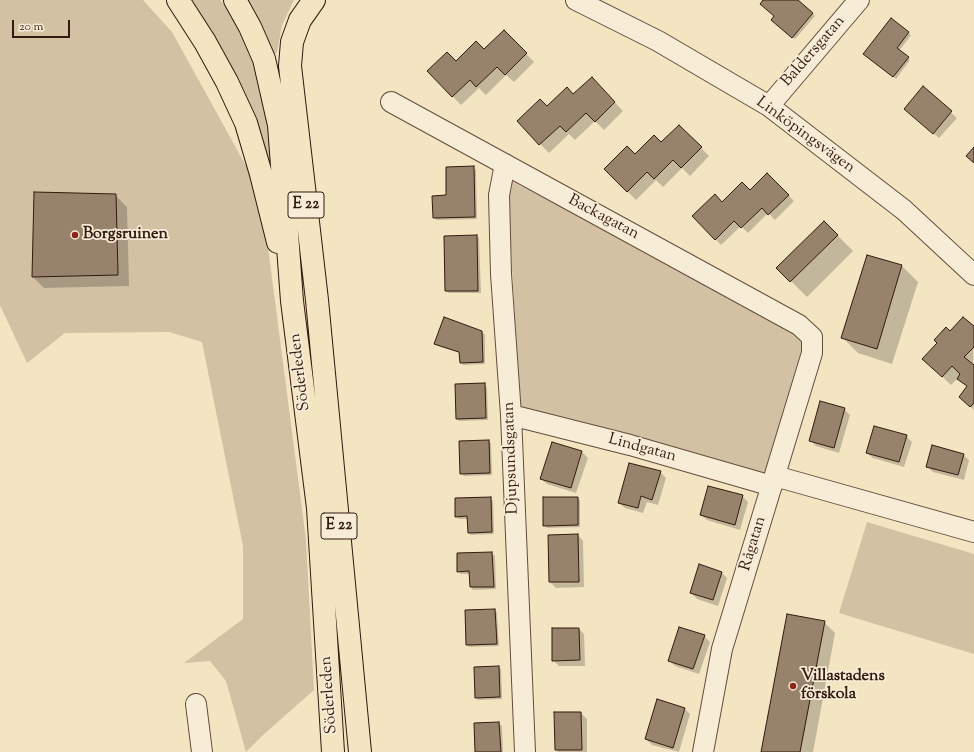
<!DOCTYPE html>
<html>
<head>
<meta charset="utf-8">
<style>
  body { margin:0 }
  #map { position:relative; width:974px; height:752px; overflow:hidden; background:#f3e4c2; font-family:"Sorts Mill Goudy",serif }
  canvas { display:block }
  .scale { position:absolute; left:12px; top:20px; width:58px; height:18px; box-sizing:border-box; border:2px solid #34190e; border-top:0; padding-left:5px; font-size:12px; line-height:14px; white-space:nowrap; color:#34190e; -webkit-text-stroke:3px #f7edd7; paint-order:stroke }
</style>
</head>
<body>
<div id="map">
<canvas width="974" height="752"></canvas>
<div class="scale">20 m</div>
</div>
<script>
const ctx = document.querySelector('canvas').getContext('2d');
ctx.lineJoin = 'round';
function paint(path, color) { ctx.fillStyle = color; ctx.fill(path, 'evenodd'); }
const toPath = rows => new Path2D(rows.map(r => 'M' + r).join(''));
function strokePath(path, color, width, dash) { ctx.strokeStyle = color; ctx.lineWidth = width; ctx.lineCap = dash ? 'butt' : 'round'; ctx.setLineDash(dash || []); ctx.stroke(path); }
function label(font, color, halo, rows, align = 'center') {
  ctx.font = font + ' "Sorts Mill Goudy",serif'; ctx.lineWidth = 3.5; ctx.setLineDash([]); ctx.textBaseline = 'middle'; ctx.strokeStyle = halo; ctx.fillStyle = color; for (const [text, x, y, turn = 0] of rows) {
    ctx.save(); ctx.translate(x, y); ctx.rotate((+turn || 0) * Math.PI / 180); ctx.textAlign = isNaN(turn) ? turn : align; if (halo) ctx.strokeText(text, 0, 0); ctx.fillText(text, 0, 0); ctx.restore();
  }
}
paint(toPath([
  [0,0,143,0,172,32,261,193,306,540,314,690,263,735,246,752,226,681,210,661,184,663,243,619,243,546,202,342,169,332,65,333,27,363,0,305],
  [188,0,220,0,226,6,244,39,261,84,272,152,269,162,264,158],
  [245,0,294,0,282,25,277,52,272,57],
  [507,179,806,334,765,474,520,408],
  [867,522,974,554,974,654,839,613]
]), '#d3c1a3');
paint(toPath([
  [764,0,797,0,815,16,795,39,775,22,776,16],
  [504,31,534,62,514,82,506,75,486,95,479,88,461,105,428,71,456,63,484,51],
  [908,33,911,35,899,51,910,60,896,79,867,56],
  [600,87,623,111,604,130,595,121,575,140,569,134,549,153,518,121,573,95],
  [923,88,957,118,939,138,911,114],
  [679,126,709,156,690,176,682,168,663,187,656,180,636,200,605,169,661,144],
  [473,167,476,170,477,219,437,220,434,218,447,196],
  [767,174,794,201,775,220,768,213,748,233,741,226,721,245,693,216,750,191],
  [115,195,127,207,129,286,44,288,33,277],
  [824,222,853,251,807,297,778,268],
  [477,236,479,238,481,293,449,293,446,291],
  [868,256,902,266,918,282,892,364,858,353,843,338],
  [974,328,973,366,974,410,960,397,968,387,958,378,951,385,932,367,950,332],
  [482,332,485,335,485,364,463,365,461,362,460,353,438,346,436,344],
  [484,384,487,387,488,420,459,421,457,419],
  [844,409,850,415,839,453,816,446,810,440],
  [906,436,912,442,904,467,873,458,867,453],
  [488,441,491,443,492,475,464,476,461,473],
  [553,443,582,452,588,458,576,493,547,484,541,479],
  [963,455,969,460,964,480,933,472,927,466],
  [660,472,666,478,658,505,647,502,643,513,625,508,619,503],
  [742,496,748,502,740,530,707,520,701,515],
  [490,498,493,501,494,534,471,535,469,532,468,519,459,519,456,517],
  [577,498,580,500,580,527,547,528,544,525],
  [578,535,583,541,584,587,556,588,550,582,549,536],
  [492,553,495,556,496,589,473,590,471,587,470,574,461,574,458,571],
  [721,572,727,578,718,606,697,599,691,593],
  [495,610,497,613,499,646,470,647,467,645],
  [824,622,835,633,813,752,762,752],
  [579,629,584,634,585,666,559,666,553,660],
  [704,636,710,642,699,674,675,666,669,660],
  [498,667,501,669,502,699,478,700,476,697],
  [684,708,690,714,679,752,652,745,646,739],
  [555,713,581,713,587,719,587,752,558,752,556,750],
  [499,723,502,726,503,752,476,752]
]), '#0003');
const building = toPath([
  [763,0,798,0,813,13,792,38,771,20,774,16,760,4,763,0],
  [891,18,909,32,897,48,909,57,893,77,863,54,891,18],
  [504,30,527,53,505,75,497,67,476,87,470,80,452,97,427,71,447,52,456,61,476,41,484,49,504,30],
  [592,77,615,102,595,122,586,113,566,132,560,126,539,145,517,121,540,99,547,106,567,87,573,94,592,77],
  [923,86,952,111,933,134,904,109,923,86],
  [679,125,702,147,681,168,673,160,654,179,647,172,627,192,604,169,627,146,635,154,654,135,661,142,679,125],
  [974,147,974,163,966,156,974,147],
  [474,166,475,217,433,218,432,196,446,195,446,167,474,166],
  [767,173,789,195,768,215,762,208,741,228,734,221,715,240,692,216,715,194,722,202,742,182,750,190,767,173],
  [34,192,116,194,118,275,32,277,34,192],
  [824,221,838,235,790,282,776,268,824,221],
  [477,235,478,291,445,291,444,236,477,235],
  [867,255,902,265,877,349,841,338,867,255],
  [444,317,482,331,483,362,460,363,459,352,434,344,444,317],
  [963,317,974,326,974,347,964,357,974,365,974,403,970,407,959,397,967,386,957,379,960,374,952,366,942,377,922,359,937,343,934,340,946,327,950,331,963,317],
  [485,383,486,418,456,419,455,384,485,383],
  [820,401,845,408,834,448,809,441,820,401],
  [874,426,907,435,899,462,866,453,874,426],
  [489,440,490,473,460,474,459,441,489,440],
  [552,442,582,451,571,488,540,479,552,442],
  [932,445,964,454,958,475,926,467,932,445],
  [629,463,661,471,652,500,641,496,638,508,618,503,629,463],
  [708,486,743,495,735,525,700,515,708,486],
  [491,497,492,532,468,533,467,516,455,517,455,498,491,497],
  [543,497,578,497,578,525,543,526,543,497],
  [578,534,579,582,549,582,548,535,578,534],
  [492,552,494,587,470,587,469,571,457,572,457,553,492,552],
  [699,564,722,572,713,600,690,593,699,564],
  [495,609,497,644,466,645,465,610,495,609],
  [787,614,825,621,800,752,761,752,787,614],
  [679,627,705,635,693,669,668,661,679,627],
  [552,628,579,628,580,660,552,661,552,628],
  [499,666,500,697,475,698,474,667,499,666],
  [657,699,685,708,673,748,645,739,657,699],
  [554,712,581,712,582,750,555,750,554,712],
  [499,722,501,752,475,752,474,723,499,722]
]);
paint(building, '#97836c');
strokePath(building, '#34190e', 1);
const minor = toPath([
  [576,0,658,41,769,106,904,210,974,275],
  [391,102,799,325,812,337,812,353,722,649,703,752],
  [769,106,859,0],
  [505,164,499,195,501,274,511,415,525,752],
  [511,415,630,445,772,486],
  [775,476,974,532],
  [196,704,202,752]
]);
const highway = toPath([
  [178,0,205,42,227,82,246,123,261,174,278,242],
  [235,0,250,27,264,59,279,125,292,301,318,508,333,752],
  [314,0,300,20,292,42,290,66,317,300,360,752]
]);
strokePath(minor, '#644c3b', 22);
strokePath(highway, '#34190e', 24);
strokePath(minor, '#f7edd7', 20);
strokePath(highway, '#f3e4c2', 22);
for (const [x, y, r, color] of [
  [75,235,4,"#8f2418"],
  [793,686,4,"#8f2418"]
]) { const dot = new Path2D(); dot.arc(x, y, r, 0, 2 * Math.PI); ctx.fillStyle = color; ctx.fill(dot); strokePath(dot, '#f7edd7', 1.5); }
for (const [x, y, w] of [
  [306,205,36],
  [339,526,36]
]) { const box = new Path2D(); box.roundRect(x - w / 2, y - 13, w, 26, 3); ctx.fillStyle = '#f7edd7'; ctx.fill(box); strokePath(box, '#34190e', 1); }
label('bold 15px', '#34190e', null, [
  ["E 22",306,205],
  ["E 22",339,526]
]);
label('16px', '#34190e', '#f7edd7', [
  ["Baldersgatan",814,52,-49],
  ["Linköpingsvägen",805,136,36],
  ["Backagatan",603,218,28],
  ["Söderleden",301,372,-97],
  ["Lindgatan",642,449,15],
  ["Djupsundsgatan",512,458,-92],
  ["Rågatan",754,544,-73],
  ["Söderleden",330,695,-94]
]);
label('bold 16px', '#34190e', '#f7edd7', [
  ["Borgsruinen",83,235],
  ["Villastadens",801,677],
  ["förskola",801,695]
], 'left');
</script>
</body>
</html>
